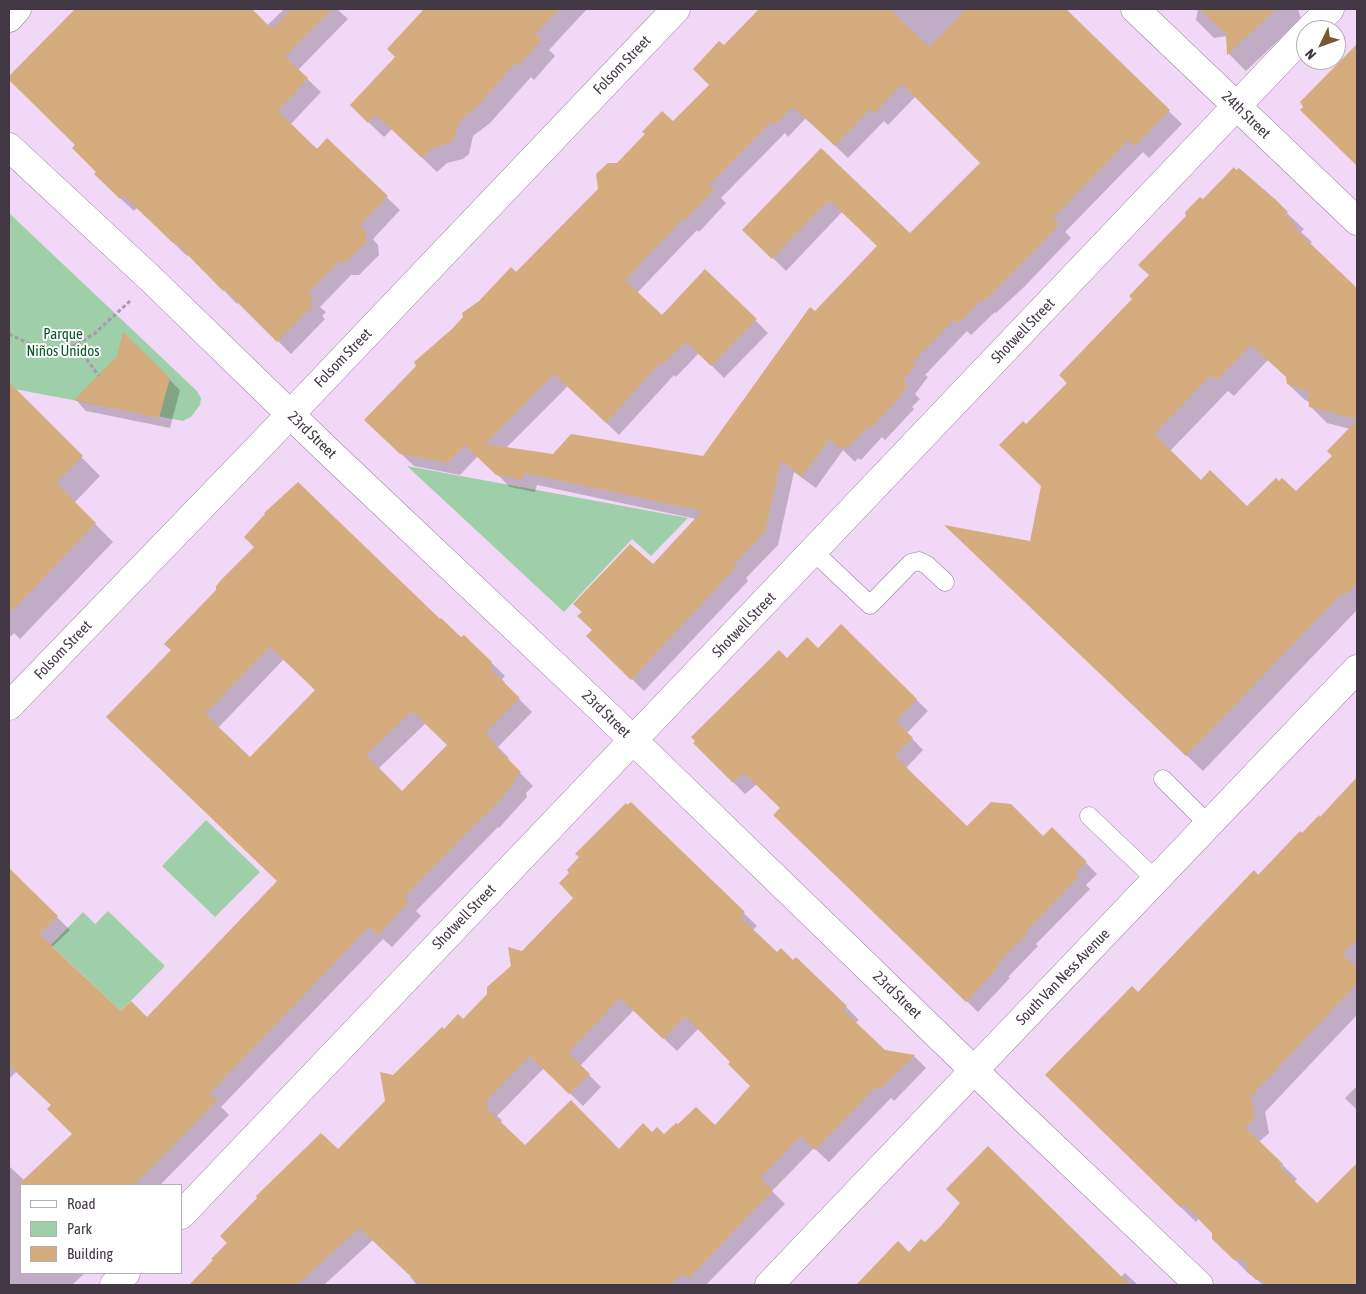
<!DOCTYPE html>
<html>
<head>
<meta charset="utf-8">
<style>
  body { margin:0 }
  #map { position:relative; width:1366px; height:1294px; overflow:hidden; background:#f2d8f7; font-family:"Asap Condensed",sans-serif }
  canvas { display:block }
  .frame { position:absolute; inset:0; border:10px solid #423844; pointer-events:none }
  .legend { position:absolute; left:20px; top:1184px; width:162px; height:90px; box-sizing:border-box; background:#fff; border:1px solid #b3afb4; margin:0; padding:6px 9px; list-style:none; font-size:15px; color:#423844 }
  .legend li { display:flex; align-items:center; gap:10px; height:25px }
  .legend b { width:25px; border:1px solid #b3afb4 }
  .north { position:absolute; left:1296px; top:20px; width:50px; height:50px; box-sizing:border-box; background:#fff; border:1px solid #b3afb4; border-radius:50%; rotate:228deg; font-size:14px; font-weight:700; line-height:20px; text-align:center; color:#423844 }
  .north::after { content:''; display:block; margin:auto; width:18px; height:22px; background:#77592d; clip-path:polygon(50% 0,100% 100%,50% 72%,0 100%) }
</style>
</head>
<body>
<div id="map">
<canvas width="1366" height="1294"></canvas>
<div class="frame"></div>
<ul class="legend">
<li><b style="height:6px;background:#fff"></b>Road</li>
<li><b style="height:14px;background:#9fcfa8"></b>Park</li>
<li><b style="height:14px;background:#d4ac7e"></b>Building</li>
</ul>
<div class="north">N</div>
</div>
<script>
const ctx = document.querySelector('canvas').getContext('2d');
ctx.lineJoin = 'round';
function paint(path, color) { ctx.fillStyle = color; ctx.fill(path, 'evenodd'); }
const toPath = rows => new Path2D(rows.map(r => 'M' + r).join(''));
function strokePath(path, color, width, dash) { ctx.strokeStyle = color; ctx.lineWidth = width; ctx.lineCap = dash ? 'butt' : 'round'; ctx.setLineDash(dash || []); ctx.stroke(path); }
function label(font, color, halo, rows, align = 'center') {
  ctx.font = font + ' "Asap Condensed",sans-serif'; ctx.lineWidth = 4; ctx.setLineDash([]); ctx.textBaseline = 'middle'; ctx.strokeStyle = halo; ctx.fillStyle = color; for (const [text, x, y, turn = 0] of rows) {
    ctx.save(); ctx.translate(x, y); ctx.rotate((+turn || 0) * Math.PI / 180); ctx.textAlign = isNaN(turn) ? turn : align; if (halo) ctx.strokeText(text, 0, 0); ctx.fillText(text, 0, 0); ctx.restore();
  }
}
paint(toPath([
  [9,213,197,391,201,398,200,405,191,417,183,421,9,388],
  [407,466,688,518,651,556,632,539,564,612],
  [206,820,260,872,215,917,162,866],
  [108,911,165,966,121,1011,51,945,83,912,95,924]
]), '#9fcfa8');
paint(toPath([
  [77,9,249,9,210,81,284,9,337,9,348,19,298,70,321,92,290,125,318,150,327,140,400,210,373,239,378,245,379,255,359,275,351,275,320,307,326,312,322,316,325,319,291,354,239,302,237,304,189,254,187,256,137,208,134,211,108,187,76,145,9,78],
  [434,9,587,9,549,50,555,56,534,80,531,77,490,123,473,136,469,154,463,159,447,163,437,172,392,129,384,137,366,120,396,57],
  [761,9,1066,9,1066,11,1182,124,1149,158,1143,152,1065,232,1071,238,1024,287,996,313,995,312,971,335,967,331,925,375,928,377,915,394,920,399,912,407,914,409,885,440,882,437,861,460,858,458,855,462,843,450,816,488,794,472,778,545,746,578,748,581,644,691,588,636,696,519,537,485,535,492,510,487,478,456,460,475,414,466,379,433,516,274,599,190,617,164,673,123,710,85,724,47],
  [916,96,982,163,910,234,821,150,744,230,786,271,842,212,879,246,815,313,704,457,553,455,506,448,568,386,619,435,674,375,676,377,699,353,724,378,768,333,705,270,662,317,637,293,697,230,699,232,726,203,721,198,785,133,788,137,806,118,848,158,884,121,888,125],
  [1198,9,1298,9,1301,19,1246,71,1229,54,1227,36,1214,38,1196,20],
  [1357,46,1357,164,1302,110,1305,107,1301,102],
  [1239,169,1304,229,1301,232,1312,242,1310,244,1357,290,1357,610,1203,771,962,541,1031,542,1042,486,1026,426,1069,383,1134,299,1203,201],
  [1268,360,1288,378,1288,384,1305,400,1310,402,1310,406,1327,423,1350,429,1334,456,1296,493,1247,507,1201,481,1170,451,1228,391,1234,396],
  [124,335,180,390,170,428,86,411,76,400,118,357],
  [9,397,25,400,100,476,74,503,113,542,20,639,14,633,9,638],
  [440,621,461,639,464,636,505,676,502,679,505,683,504,684,532,712,498,747,509,758,507,760,533,786,526,793,527,797,499,828,498,827,416,911,421,916,392,947,383,939,221,1107,229,1115,160,1185,21,1185,21,1273,85,1273,72,1285,9,1285,9,1166,25,1181,74,1134,52,1106,16,1072,9,1079,9,883,21,882,70,930,52,947,121,1013,147,1018,279,881,172,650],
  [284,659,316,690,250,759,218,728],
  [426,723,449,746,402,793,378,769],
  [841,626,928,711,907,733,923,750,906,768,967,828,1043,838,1052,829,1097,874,1086,885,1090,889,1036,944,1038,946,1008,977,1010,978,978,1012,786,827,782,808,757,784,745,794,694,743,787,660,818,649],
  [1357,790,1357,1015,1265,1112,1269,1133,1259,1142,1297,1179,1294,1182,1318,1205,1357,1165,1357,1285,1263,1285,1252,1275,1250,1275,1213,1238,1213,1232,1199,1218,1196,1222,1047,1075,1138,994,1302,834],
  [631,803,757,926,753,930,777,954,793,962,796,959,846,1007,859,1020,855,1023,884,1052,914,1056,926,1068,894,1101,891,1098,829,1162,814,1148,772,1191,785,1204,706,1285,417,1285,410,1277,411,1276,373,1240,324,1285,191,1285,215,1260,338,1151,386,1102,393,1076,444,1031,463,1021,513,966,523,952,575,898],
  [634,1010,677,1051,699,1028,732,1062,751,1086,715,1127,665,1136,652,1134,619,1151,525,1147,500,1123,502,1120,497,1116,544,1068,583,1106,601,1087,580,1066],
  [1357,1086,1357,1110,1345,1098],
  [898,1243,909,1254,925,1243,1120,1278,1125,1273,1138,1285,857,1285]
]), '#0003');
paint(toPath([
  [75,9,252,9,272,29,292,9,332,9,285,57,308,78,278,111,317,149,327,138,388,196,360,225,366,231,366,242,346,262,338,262,308,293,313,298,310,302,313,305,277,342,225,290,223,291,175,242,173,243,123,195,120,199,94,174,96,172,72,148,75,145,9,80,9,76],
  [424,9,559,9,535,35,541,41,518,66,515,63,475,109,459,121,454,139,448,144,432,148,422,158,376,115,368,123,350,105,395,57,387,49],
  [759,9,890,9,929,47,966,9,1066,9,1170,110,1135,146,1129,140,1053,218,1059,225,1011,275,983,302,981,300,958,324,954,320,913,361,916,364,903,381,908,385,901,393,902,395,871,428,869,426,847,448,845,446,841,450,830,439,802,476,781,461,765,532,734,564,736,567,631,680,586,636,592,630,577,616,582,612,573,604,630,544,653,564,702,511,524,473,522,480,496,475,465,445,447,463,400,454,364,420,416,366,414,362,452,329,463,317,462,313,479,301,511,267,516,272,598,189,596,174,608,163,617,163,645,134,642,132,662,111,673,121,709,85,693,69,719,41,724,45],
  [902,84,980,163,910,233,821,148,742,230,772,259,829,200,877,246,815,311,810,307,703,456,571,434,553,454,485,444,554,374,606,423,660,363,662,365,686,342,711,366,757,319,705,269,662,315,625,280,684,218,685,220,714,190,709,185,771,122,775,125,793,107,835,146,870,109,875,113],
  [1199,9,1276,9,1227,55,1226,34],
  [1357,44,1357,166,1300,110,1303,107,1300,102],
  [1234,167,1236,170,1239,168,1276,200,1288,212,1285,215,1296,225,1294,228,1357,288,1357,419,1309,407,1308,391,1287,384,1286,377,1251,345,1217,380,1211,375,1154,434,1201,480,1210,470,1247,506,1276,478,1279,481,1282,478,1296,491,1332,456,1327,451,1357,420,1357,583,1347,594,1340,595,1186,756,944,525,1030,541,1041,486,999,445,1023,421,1026,424,1067,383,1059,375,1132,299,1129,296,1149,275,1138,265,1186,216,1185,212,1200,197,1203,199],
  [123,332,170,378,159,418,74,400,117,356],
  [9,382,83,456,56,483,96,523,9,614],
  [298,482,440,619,441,618,461,637,464,635,492,662,490,665,493,669,491,670,520,698,485,733,496,744,495,746,521,772,513,780,514,784,485,816,484,815,404,897,409,902,378,935,369,927,209,1094,217,1101,134,1185,18,1185,72,1134,47,1109,51,1105,9,1065,9,868,58,916,39,934,121,1011,131,1001,147,1017,277,881,106,717,171,650,164,644,216,590,216,586,222,579,254,547,244,537,265,514,264,513],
  [270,647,315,690,250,757,205,714],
  [412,711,447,745,402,791,366,755],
  [841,624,917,699,896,721,913,738,895,755,912,773,967,826,991,802,1011,804,1043,836,1052,827,1087,862,1075,872,1079,876,1026,932,1027,934,997,964,999,966,966,1002,773,815,780,808,744,773,733,783,693,743,695,741,691,737,779,650,787,658,807,637,818,648],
  [1357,777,1357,939,1342,954,1357,968,1357,984,1251,1096,1255,1118,1245,1127,1283,1164,1280,1167,1317,1203,1357,1163,1357,1285,1266,1285,1261,1280,1256,1280,1249,1273,1245,1260,1234,1260,1212,1239,1212,1233,1184,1204,1181,1208,1045,1075,1132,986,1138,992,1254,870,1258,875,1300,831,1302,833,1319,815,1320,817],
  [631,802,745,912,740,917,777,952,781,948,793,960,796,957,847,1006,843,1010,885,1050,915,1055,880,1089,877,1086,815,1150,801,1136,760,1178,773,1190,688,1279,683,1274,670,1285,420,1285,359,1228,297,1285,189,1285,213,1260,211,1259,227,1243,220,1236,257,1198,256,1196,321,1133,338,1149,385,1101,380,1072,393,1075,442,1027,444,1029,458,1014,463,1019,487,994,487,987,511,966,508,947,522,951,573,898,559,883,569,873,567,870,579,857,575,854,626,803,627,805],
  [620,998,663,1039,685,1016,730,1062,728,1064,750,1086,715,1125,696,1107,678,1124,676,1123,664,1134,657,1127,652,1132,643,1123,619,1149,571,1100,525,1145,487,1109,489,1106,485,1102,530,1056,569,1094,590,1074,568,1053],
  [988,1146,1130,1285,856,1285,898,1241,909,1252,921,1239,925,1242,941,1226,960,1203,946,1189]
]), '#d4ac7e');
const service = toPath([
  [814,552,870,605,911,563,919,561,927,565,945,582],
  [1163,779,1209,825],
  [1089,816,1156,880]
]);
const minor = toPath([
  [9,18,17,9],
  [1309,30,1330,9],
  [9,147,152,280,328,451,602,710,1017,1112,1199,1285],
  [181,1215,1306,33],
  [114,1285,126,1273]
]);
const tertiary = toPath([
  [1135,9,1357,221],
  [9,706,261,445,676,9]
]);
const secondary = toPath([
  [769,1285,1357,669]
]);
strokePath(service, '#97809c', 19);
strokePath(minor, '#97809c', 29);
strokePath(tertiary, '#97809c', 29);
strokePath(secondary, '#97809c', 29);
strokePath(toPath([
  [67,333,99,376],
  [9,334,36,347,64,348,76,345,94,334,130,301]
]), '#ac98b0', 3, [4, 2.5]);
strokePath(service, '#fff', 18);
strokePath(minor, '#fff', 28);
strokePath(tertiary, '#fff', 28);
strokePath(secondary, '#fff', 28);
label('15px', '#423844', '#fff', [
  ["Folsom Street",622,65,-46],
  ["24th Street",1246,115,44],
  ["Shotwell Street",1023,331,-46],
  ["Folsom Street",343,358,-46],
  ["23rd Street",312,435,44],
  ["Shotwell Street",744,625,-46],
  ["Folsom Street",63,650,-46],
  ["23rd Street",606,714,44],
  ["Shotwell Street",464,917,-46],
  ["South Van Ness Avenue",1063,977,-46],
  ["23rd Street",897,995,44]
]);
label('15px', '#095928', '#fff', [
  ["Parque",63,334],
  ["Niños Unidos",63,351]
]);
</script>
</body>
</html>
